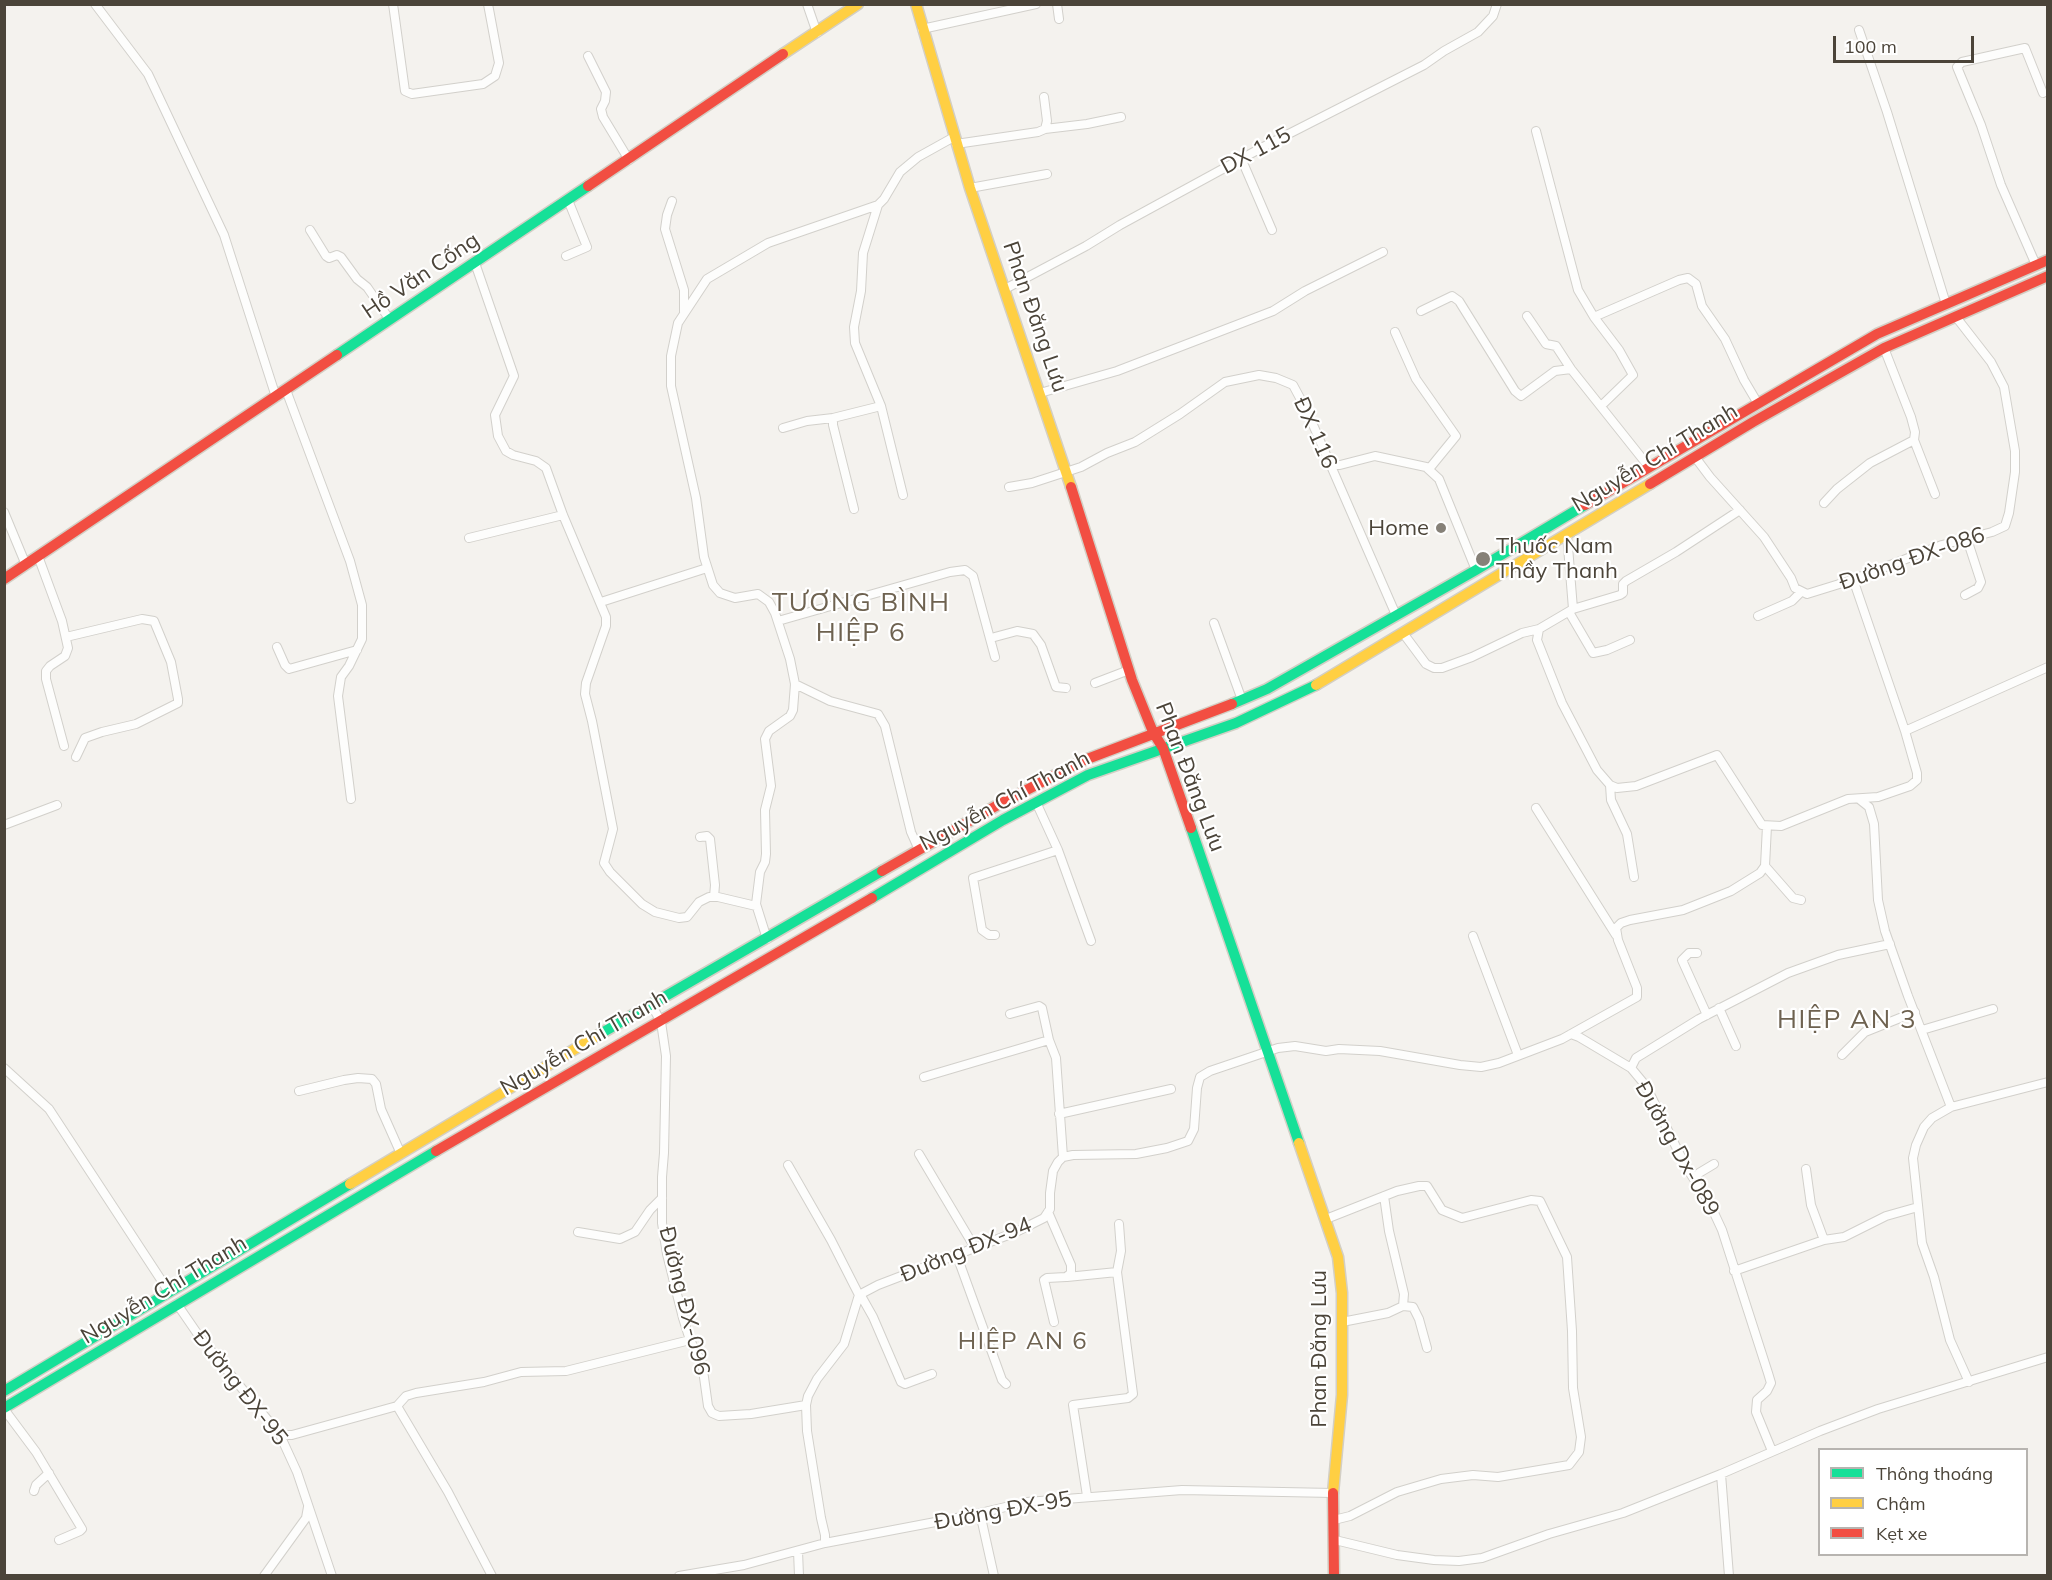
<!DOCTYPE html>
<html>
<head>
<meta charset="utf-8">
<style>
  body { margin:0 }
  #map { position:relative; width:2052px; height:1580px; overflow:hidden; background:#f4f2ee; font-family:Mulish,sans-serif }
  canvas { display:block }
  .frame { position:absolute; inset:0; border:6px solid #4b4439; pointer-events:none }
  .legend { position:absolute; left:1818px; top:1448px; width:210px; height:108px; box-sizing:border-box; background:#fff; border:2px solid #b7b4b0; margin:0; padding:8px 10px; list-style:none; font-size:18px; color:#4b4439 }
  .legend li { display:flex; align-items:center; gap:12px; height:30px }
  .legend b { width:30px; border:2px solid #b7b4b0 }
  .scale { position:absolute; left:1833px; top:36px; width:141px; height:27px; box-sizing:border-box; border:3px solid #4b4439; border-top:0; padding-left:8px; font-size:18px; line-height:21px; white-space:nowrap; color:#4b4439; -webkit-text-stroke:4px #fff; paint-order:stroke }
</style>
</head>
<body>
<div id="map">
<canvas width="2052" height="1580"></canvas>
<div class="frame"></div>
<ul class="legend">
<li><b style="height:8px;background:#16e098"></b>Thông thoáng</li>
<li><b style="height:8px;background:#ffcf43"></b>Chậm</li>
<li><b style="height:8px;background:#f24e42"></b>Kẹt xe</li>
</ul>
<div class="scale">100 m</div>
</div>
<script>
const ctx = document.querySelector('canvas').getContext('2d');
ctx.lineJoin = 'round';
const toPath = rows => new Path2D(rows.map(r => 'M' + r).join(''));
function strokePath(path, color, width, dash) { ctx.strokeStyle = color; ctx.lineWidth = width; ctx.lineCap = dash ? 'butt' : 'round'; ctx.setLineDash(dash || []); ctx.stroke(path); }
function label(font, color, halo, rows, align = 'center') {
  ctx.font = font + ' Mulish,sans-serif'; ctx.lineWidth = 4.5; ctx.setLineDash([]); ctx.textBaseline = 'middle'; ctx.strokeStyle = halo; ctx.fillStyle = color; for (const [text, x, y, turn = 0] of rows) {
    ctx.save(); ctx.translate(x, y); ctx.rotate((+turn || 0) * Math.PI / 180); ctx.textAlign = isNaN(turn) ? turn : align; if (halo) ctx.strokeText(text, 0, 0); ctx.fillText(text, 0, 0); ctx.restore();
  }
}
const street = toPath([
  [95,4,148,74,224,235,276,397],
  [393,4,405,91,412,94,483,84,495,76,499,63,488,4],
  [807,4,817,33],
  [1057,4,1059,19],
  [922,29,1036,4],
  [1859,30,1887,112,1946,304],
  [588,56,606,92,605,101,601,109,603,117,629,160],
  [1044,97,1047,121,1045,129],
  [1536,131,1578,290,1594,317,1619,350,1633,375,1601,406],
  [956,144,1038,132,1045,129,1087,124,1121,117],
  [1241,158,1272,230],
  [970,188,1047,174],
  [672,201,667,215,665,229,684,290,684,312],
  [310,230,326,256,329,258,337,255,341,257,357,279,367,287,390,320],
  [566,256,587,247,568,200],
  [475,263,514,376,495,415,498,436,506,451,513,455,536,461,546,468,563,515,606,617,606,626,586,683,585,694,592,721,613,829,604,863,610,872,642,904,655,912,679,918,687,917,699,902,709,897,718,897,756,906],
  [2036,265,2001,185,1981,125,1957,67,1962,62,2025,48,2043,93],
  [1005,289,1086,246,1120,225,1263,147,1424,65,1444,51,1478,32,1493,16,1497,4],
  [1421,311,1452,296,1459,301,1515,391,1521,396,1555,371,1571,369,1649,467],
  [1527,316,1546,344,1556,346,1571,369],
  [1594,317,1679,280,1688,278,1696,284,1702,306,1725,339,1744,380,1757,402],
  [1395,332,1416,379,1456,436,1429,469],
  [1884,348,1911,417,1915,432,1914,440,1935,494],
  [286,390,350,561,362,605,362,639,349,666,341,677,338,696,351,799],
  [1040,393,1117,371,1273,311,1305,291,1383,252],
  [783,428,807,421,833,418],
  [1695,457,1710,477,1764,537,1791,578,1795,588,1807,594,1849,581,1942,545,1992,532,2005,526,2009,513,2015,472,2015,451,2004,387,1991,362,1956,317],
  [1330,465,1340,465,1375,456,1426,467,1439,479,1476,570],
  [1009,487,1032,483,1081,467,1107,453,1135,442,1180,414,1225,382,1259,375,1276,378,1293,385,1307,411,1396,615],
  [903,495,881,406,855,343,854,327,861,291,863,253,878,205,884,199,900,172,918,157,954,137],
  [1824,503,1837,489,1870,463,1914,440],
  [854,509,833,425,833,418,881,406],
  [4,512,26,565],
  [1567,534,1573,609,1539,629,1537,640,1562,703,1597,770,1610,785,1617,788,1636,786,1717,755,1762,825,1781,826,1848,799,1878,797,1910,786,1917,780,1917,773,1905,731,2048,667],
  [469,538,563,515],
  [38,556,62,621,68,648,65,656,50,666,46,671,46,679,64,746],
  [1853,579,1905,731],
  [1965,595,1978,588,1981,582,1967,539],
  [601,602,707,568],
  [1573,609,1620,595,1623,593,1623,584,1626,581,1676,552,1740,510],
  [1569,612,1593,653,1607,650,1630,640],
  [1758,616,1792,601,1801,592],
  [778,621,950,572,965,570,973,576,995,657],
  [1214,623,1242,700],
  [1403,633,1426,664,1434,668,1442,668,1472,657,1522,633,1539,629],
  [66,637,142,619,154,621,171,662,178,699,178,703,136,724,102,732,85,738,76,757],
  [991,638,1017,631,1033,634,1041,645,1056,687,1066,688],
  [277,647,285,665,289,669,357,650],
  [1095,683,1129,670],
  [795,684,830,701,878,714,885,726,911,832,919,850],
  [1610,785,1611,800,1627,834,1634,877],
  [1859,799,1869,807,1874,824,1878,900,1885,931,1908,996,1951,1107],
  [1036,802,1058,850,1091,941],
  [1536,808,1616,935],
  [4,825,57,805],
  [700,837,707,836,710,839,715,885,714,897],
  [1765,866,1793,898,1801,900],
  [995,935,989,935,982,930,973,878,1058,850],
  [1473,936,1518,1055],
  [767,939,756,904,760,872,765,862,766,854,765,810,771,786,765,739,769,731,790,716,793,710,795,684,790,659,775,613,769,602,758,594,735,598,720,593,713,585,704,557,696,498,671,386,671,356,678,323,707,279,768,243,878,205],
  [1697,953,1689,953,1682,960,1707,1015],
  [651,1004,661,1022,666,1056,664,1153,662,1177,662,1223,667,1254,683,1318,690,1340,702,1363,708,1406,712,1413,719,1416,751,1414,806,1405],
  [1719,1008,1736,1046],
  [1010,1014,1039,1006,1042,1008,1049,1040],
  [1922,1030,1993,1009],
  [1571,1034,1579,1037,1631,1068,1646,1086,1686,1167,1709,1202,1722,1230,1768,1373,1771,1383,1767,1391,1757,1400,1756,1412,1772,1451],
  [1842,1055,1865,1032,1915,1012],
  [4,1068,49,1109,169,1292],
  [1631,1068,1636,1058,1699,1019,1788,973,1838,955,1890,944],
  [924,1077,1049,1040,1056,1058,1063,1157],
  [299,1091,344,1080,358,1078,372,1079,376,1084,381,1109,401,1154],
  [1059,1114,1171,1089],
  [919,1154,975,1248],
  [788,1165,831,1240,859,1295],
  [1806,1169,1811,1205,1824,1240],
  [1694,1179,1699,1173,1714,1164],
  [1384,1196,1389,1231,1404,1294,1403,1306],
  [1048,1212,1071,1265,1071,1273,1066,1277,1047,1278,1044,1280,1054,1322],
  [1326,1219,1397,1191,1419,1186,1427,1186,1442,1210,1462,1218,1531,1200,1540,1201,1567,1257,1572,1331,1573,1388,1581,1437,1579,1452,1569,1465,1498,1477,1473,1475,1441,1479,1397,1492,1350,1516,1334,1520],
  [578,1232,620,1239,635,1232,650,1210,662,1198],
  [957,1256,1002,1380,1006,1384],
  [1734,1271,1824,1240,1844,1237,1886,1216,1918,1207],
  [1067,1277,1117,1272,1121,1251,1119,1224],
  [860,1294,873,1317,901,1382,905,1384,932,1374],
  [177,1304,199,1336,280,1435,297,1472,332,1576],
  [1342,1322,1388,1313,1403,1306,1413,1307,1419,1319,1427,1348],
  [1969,1382,1950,1340,1934,1277,1922,1243,1913,1158,1916,1145,1924,1127,1932,1118,1951,1107,2048,1082],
  [397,1406,406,1396,416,1393,484,1382,521,1372,566,1371,690,1340],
  [4,1409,36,1452,82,1529,80,1531,59,1540],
  [280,1435,292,1435,397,1406,448,1492,492,1576],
  [1721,1474,1729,1576],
  [34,1491,36,1485,49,1473],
  [1087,1496,1073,1405,1128,1398,1133,1394,1117,1272],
  [980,1513,994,1576],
  [1335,1540,1397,1555,1434,1560,1459,1561,1482,1558,1549,1534,1623,1513,1721,1474,1820,1431,1878,1409,2048,1357],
  [825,1543,825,1535,821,1518,807,1431,806,1405,808,1396,817,1379,844,1344,859,1295,878,1285,1016,1232,1044,1218,1050,1209,1050,1193,1053,1171,1058,1162,1063,1157,1073,1155,1136,1154,1167,1148,1188,1141,1194,1129,1197,1088,1200,1077,1210,1071,1278,1048,1295,1046,1326,1051,1339,1049,1380,1051,1460,1065,1481,1067,1499,1063,1562,1039,1637,997,1637,988,1618,940,1616,928,1621,923,1630,920,1683,910,1731,891,1760,873,1765,866,1767,826],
  [798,1551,799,1576],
  [264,1576,306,1518,308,1507],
  [679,1576,744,1565,825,1543,967,1516,1027,1502,1182,1490,1333,1493]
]);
const fast = toPath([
  [337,355,588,186],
  [1232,704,1267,689,1476,570,1585,505],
  [1191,828,1299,1143],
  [872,898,1003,820,1088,775,1236,723,1316,685],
  [600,1034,882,871],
  [4,1391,350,1184],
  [4,1408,436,1151]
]);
const slow = toPath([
  [916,4,970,188,1071,487],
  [783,54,858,4],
  [1316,685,1650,484],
  [1299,1143,1338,1257,1342,1293,1342,1395,1333,1493],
  [350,1184,600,1034]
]);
const jam = toPath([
  [588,186,783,54],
  [1650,484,1753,422,1884,348,2048,276],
  [1071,487,1132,680,1153,732,1163,748,1191,828],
  [1585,505,1877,334,2048,260],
  [4,579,337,355],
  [882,871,996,806,1082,761,1232,704],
  [436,1151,872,898],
  [1333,1493,1334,1576]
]);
strokePath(street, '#d2d0cb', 10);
strokePath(fast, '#d3cfc5', 13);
strokePath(slow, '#d3cfc5', 13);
strokePath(jam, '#d3cfc5', 13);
strokePath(street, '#fdfdfc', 8);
strokePath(fast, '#16e098', 10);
strokePath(slow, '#ffcf43', 10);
strokePath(jam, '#f24e42', 10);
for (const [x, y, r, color] of [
  [1441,528,6,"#868178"],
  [1483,559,8,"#868178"]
]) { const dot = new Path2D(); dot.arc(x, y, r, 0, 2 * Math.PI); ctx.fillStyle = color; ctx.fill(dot); strokePath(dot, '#fff', 2); }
label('22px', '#4b4439', '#fff', [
  ["DX 115",1256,151,-28],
  ["Hồ Văn Cống",421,276,-34],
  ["Phan Đăng Lưu",1035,317,71],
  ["ĐX 116",1315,433,66],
  ["Nguyễn Chí Thanh",1655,458,-31],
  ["Đường ĐX-086",1912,559,-19],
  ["Phan Đăng Lưu",1190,777,69],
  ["Nguyễn Chí Thanh",1005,801,-28],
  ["Nguyễn Chí Thanh",584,1043,-30],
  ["Đường Dx-089",1677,1149,61],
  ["Đường ĐX-94",966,1250,-22],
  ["Nguyễn Chí Thanh",164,1290,-31],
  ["Đường ĐX-096",684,1301,76],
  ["Phan Đăng Lưu",1319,1349,-90],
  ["Đường ĐX-95",240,1388,52],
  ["Đường ĐX-95",1003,1511,-10]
]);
label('22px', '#4b4439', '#fff', [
  ["Home",1429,528],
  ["Thuốc Nam",1496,546,"left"],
  ["Thầy Thanh",1496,571,"left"]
], 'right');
ctx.letterSpacing = '1.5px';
label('24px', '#6e6250', '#fff', [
  ["HIỆP AN 6",1023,1342]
]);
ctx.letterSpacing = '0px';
ctx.letterSpacing = '1.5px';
label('26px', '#6e6250', '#fff', [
  ["TƯƠNG BÌNH",861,603],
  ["HIỆP 6",861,633],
  ["HIỆP AN 3",1847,1020]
]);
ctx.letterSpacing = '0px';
</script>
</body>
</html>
